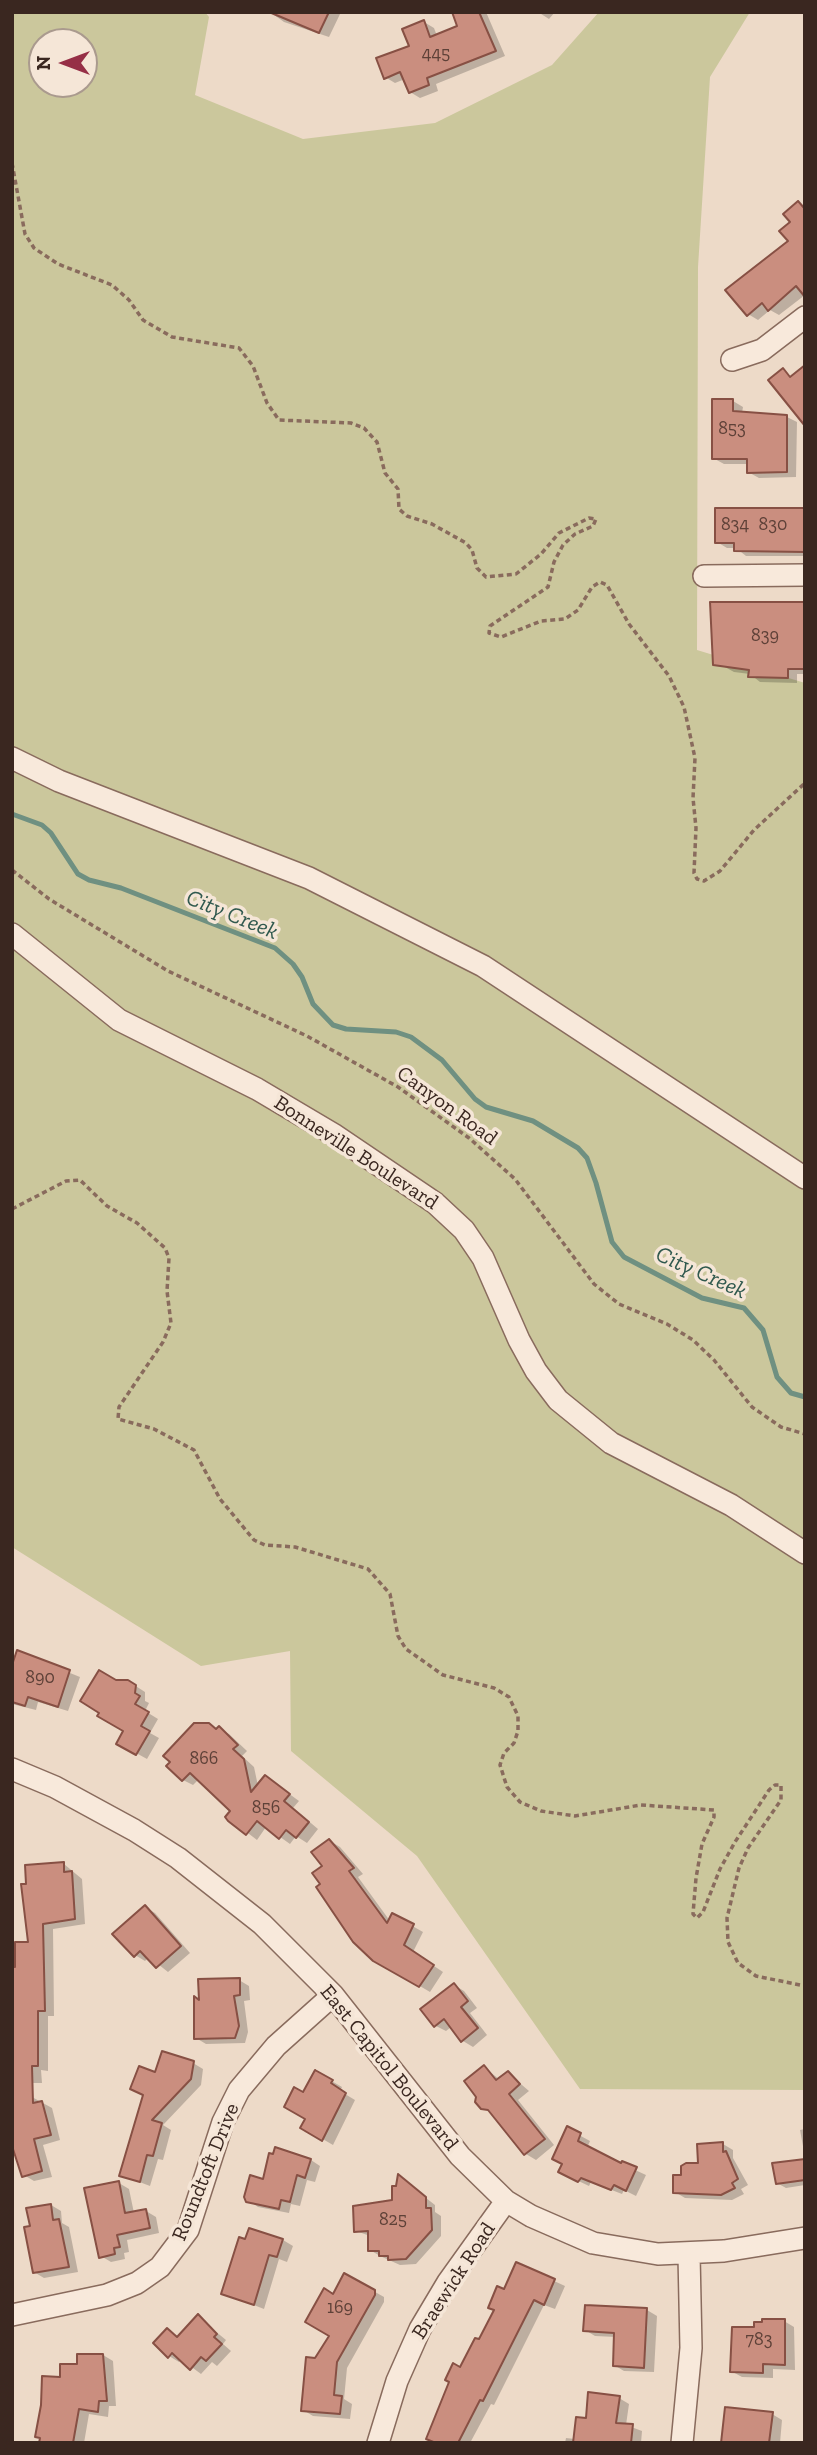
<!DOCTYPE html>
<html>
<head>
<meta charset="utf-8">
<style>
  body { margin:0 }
  #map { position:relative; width:817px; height:2455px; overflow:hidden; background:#eddac8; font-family:"Zilla Slab",serif }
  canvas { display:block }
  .frame { position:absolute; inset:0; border:14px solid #3a2720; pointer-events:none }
  .north { position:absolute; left:28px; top:28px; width:70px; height:70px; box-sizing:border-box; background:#f5e6d7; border:2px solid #aa9a8e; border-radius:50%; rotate:270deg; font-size:19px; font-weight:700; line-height:28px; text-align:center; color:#3a2720 }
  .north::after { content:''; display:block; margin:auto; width:24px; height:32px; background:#962f46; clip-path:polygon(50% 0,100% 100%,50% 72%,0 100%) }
</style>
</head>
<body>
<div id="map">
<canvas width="817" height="2455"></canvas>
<div class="frame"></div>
<div class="north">N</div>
</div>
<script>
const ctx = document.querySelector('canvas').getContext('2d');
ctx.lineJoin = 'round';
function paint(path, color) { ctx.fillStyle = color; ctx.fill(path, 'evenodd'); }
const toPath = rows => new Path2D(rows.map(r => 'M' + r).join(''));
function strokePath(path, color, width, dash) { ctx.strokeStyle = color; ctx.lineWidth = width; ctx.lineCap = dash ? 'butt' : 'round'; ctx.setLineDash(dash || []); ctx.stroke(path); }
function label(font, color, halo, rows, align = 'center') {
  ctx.font = font + ' "Zilla Slab",serif'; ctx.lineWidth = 7; ctx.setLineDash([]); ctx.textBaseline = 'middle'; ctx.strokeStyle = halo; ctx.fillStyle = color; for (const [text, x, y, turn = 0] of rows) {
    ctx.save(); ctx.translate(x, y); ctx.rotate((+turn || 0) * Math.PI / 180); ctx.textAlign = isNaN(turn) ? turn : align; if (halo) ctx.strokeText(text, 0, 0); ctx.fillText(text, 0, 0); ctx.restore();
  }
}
paint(toPath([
  [12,12,205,12,209,17,195,95,303,139,435,123,552,65,599,12,750,12,710,77,698,267,697,650,805,683,805,2090,580,2089,417,1856,291,1751,290,1651,201,1666,12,1547],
  [42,42,84,42,84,84,42,84]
]), '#cbc79c');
paint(toPath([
  [270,12,341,12,329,37,284,22],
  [454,12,486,12,505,56,436,84,438,91,420,98,410,92,405,79,395,83,385,77,411,47,424,22,434,28,437,36,459,27],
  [538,12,555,12,549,19],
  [798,203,805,207,805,295,779,315,770,310,758,320,748,314,790,242],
  [733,401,743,407,742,413,787,417,797,422,796,477,759,478,748,472,749,464,724,464,713,458],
  [805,509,805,556,746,556,736,548,727,548,717,542],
  [712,604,805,604,805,674,797,674,797,683,760,682,750,674,734,672,712,660],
  [18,1652,80,1677,68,1711,38,1702,36,1710,12,1704,12,1659,16,1660],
  [128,1681,145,1692,145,1701,149,1703,145,1711,158,1719,150,1733,159,1738,147,1759,118,1743,125,1731,116,1682],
  [208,1724,229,1734,247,1751,242,1756,254,1767,258,1786,266,1777,299,1801,293,1808,318,1829,307,1843,296,1836,290,1844,266,1827,257,1840,227,1817,232,1811,199,1779,193,1785,183,1780],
  [330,1841,340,1847,363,1874,358,1877,390,1921,393,1915,423,1932,413,1952,443,1972,430,1992,374,1959,323,1885],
  [64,1864,82,1879,85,1924,53,1929,54,2016,48,2016,48,2071,41,2070,42,2083,12,2083,17,1968],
  [145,1907,155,1913,190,1953,168,1972,149,1957,145,1961,135,1955],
  [239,1980,249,1986,250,2000,244,2001,248,2032,245,2043,206,2044,196,2038,201,2002],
  [454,1985,464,1991,477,2008,470,2013,487,2035,473,2047,463,2041,451,2027,446,2031,436,2026],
  [193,2063,203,2069,201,2085,163,2125,171,2130,163,2160,158,2159,150,2186,121,2175,145,2095,156,2074],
  [484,2067,500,2080,508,2073,529,2091,518,2100,554,2145,536,2160,526,2154,494,2114,482,2108,478,2097],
  [316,2072,342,2087,340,2091,355,2100,333,2145,302,2127,307,2118,303,2094],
  [32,2097,52,2108,60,2140,43,2145,52,2177,34,2181,24,2175],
  [568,2129,590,2141,587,2148,646,2175,636,2196,624,2190,622,2194,591,2182,589,2186,570,2177,564,2164],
  [805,2129,805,2157,800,2130],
  [723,2144,733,2150,733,2158,748,2185,741,2189,744,2194,732,2200,685,2198,675,2192,683,2176],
  [311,2160,320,2166,315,2182,307,2180,300,2206,291,2204,289,2213,258,2207,248,2200,264,2181],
  [805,2161,805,2185,786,2188,777,2183],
  [399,2177,435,2205,435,2212,441,2216,441,2236,416,2264,400,2265,380,2256,370,2250,370,2236,356,2231,394,2201],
  [119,2183,129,2189,134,2213,146,2211,156,2217,159,2233,127,2240,129,2252,124,2253,125,2259,111,2262,101,2256],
  [51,2205,61,2211,62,2223,69,2227,78,2272,44,2278,34,2272,32,2227],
  [283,2240,293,2246,287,2262,279,2259,264,2309,223,2293,246,2242],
  [517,2264,565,2286,555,2309,544,2305,494,2405,491,2404,470,2443,435,2443,461,2369,480,2341],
  [345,2275,384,2297,384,2302,347,2368,344,2399,352,2404,350,2419,313,2416,303,2410,315,2360,331,2335,334,2296],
  [647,2310,657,2316,654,2372,624,2371,614,2365,616,2337,595,2336,585,2330],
  [198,2317,226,2340,223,2344,231,2351,217,2366,212,2362,201,2374,181,2359,179,2362,169,2356,167,2330,179,2337],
  [784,2321,794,2327,795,2370,773,2369,773,2378,742,2377,731,2371,755,2329],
  [103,2355,113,2361,116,2406,109,2406,108,2417,89,2414,84,2443,41,2443,62,2378,79,2365],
  [619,2398,629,2404,626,2425,642,2431,641,2443,565,2443,566,2438,575,2439,587,2420],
  [772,2414,782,2420,780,2443,723,2443]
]), '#0003');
strokePath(toPath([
  [12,814,42,825,51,833,78,874,89,880,121,888,275,948,293,964,302,977,313,1004,333,1025,346,1029,396,1032,411,1037,442,1060,475,1099,486,1107,533,1121,578,1148,587,1158,596,1183,612,1242,624,1257,702,1298,744,1308,763,1330,777,1377,791,1393,805,1397]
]), '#6f9081', 5);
const building = toPath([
  [269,12,329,12,319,33,269,12],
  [452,12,479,12,496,51,427,78,429,85,409,93,400,72,384,79,376,58,409,46,402,29,424,20,430,37,457,26,452,12],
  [798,201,805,209,805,297,796,286,768,311,762,303,747,316,725,290,788,241,779,231,790,222,783,214,798,201],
  [805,365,805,426,768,380,783,368,790,377,805,365],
  [712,399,733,399,733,411,787,415,787,472,747,473,747,459,712,459,712,399],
  [715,508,805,508,805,552,734,551,734,543,715,543,715,508],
  [710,602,805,602,805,669,788,669,788,678,748,677,749,670,713,665,710,602],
  [17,1650,70,1670,58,1707,28,1697,25,1706,12,1702,12,1665,17,1650],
  [99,1670,116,1680,128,1680,136,1685,135,1693,140,1696,135,1704,149,1712,141,1726,150,1731,136,1755,116,1744,123,1731,97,1716,99,1713,80,1701,99,1670],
  [194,1723,209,1723,216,1729,219,1726,238,1745,233,1749,244,1759,251,1792,265,1775,290,1794,284,1801,309,1822,296,1838,286,1830,279,1839,257,1821,246,1835,228,1821,225,1817,230,1811,190,1773,182,1781,166,1766,170,1762,163,1756,194,1723],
  [329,1839,354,1868,349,1871,387,1923,392,1913,414,1924,404,1945,434,1965,419,1987,373,1961,353,1942,316,1887,320,1884,312,1873,322,1866,311,1852,329,1839],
  [64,1862,64,1872,72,1871,75,1919,43,1924,45,2011,38,2011,38,2066,32,2066,33,2103,42,2101,51,2135,34,2139,42,2171,22,2177,12,2146,12,1967,15,1967,15,1942,28,1942,21,1884,26,1884,25,1865,64,1862],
  [145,1905,181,1946,156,1968,140,1951,134,1957,112,1934,145,1905],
  [240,1978,240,1995,234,1996,239,2026,235,2038,194,2039,194,1996,199,2000,198,1979,240,1978],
  [454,1983,468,2001,461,2007,478,2028,461,2042,444,2019,434,2027,420,2009,454,1983],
  [162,2051,194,2061,191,2079,152,2120,162,2123,153,2156,147,2155,140,2182,119,2176,143,2095,130,2089,139,2066,155,2072,162,2051],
  [484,2065,496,2080,508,2071,520,2084,509,2094,545,2139,524,2155,488,2110,481,2109,475,2102,476,2097,464,2081,484,2065],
  [315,2070,333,2080,331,2083,346,2093,322,2141,300,2128,305,2119,284,2107,294,2087,303,2092,315,2070],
  [567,2126,581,2133,578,2141,621,2163,622,2161,637,2167,626,2191,614,2185,611,2190,581,2178,578,2182,558,2172,562,2164,552,2159,567,2126],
  [723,2142,723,2152,726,2151,738,2179,732,2183,735,2188,721,2195,673,2193,673,2175,681,2175,681,2166,686,2163,698,2163,697,2144,723,2142],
  [275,2147,311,2159,305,2178,297,2175,290,2202,281,2200,279,2209,246,2202,244,2197,250,2175,263,2179,269,2153,273,2154,275,2147],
  [805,2159,805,2180,776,2184,772,2163,805,2159],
  [398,2174,426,2197,426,2208,431,2208,432,2230,406,2259,388,2260,388,2256,379,2256,379,2251,368,2251,368,2231,354,2232,353,2206,392,2200,392,2186,396,2186,398,2174],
  [119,2181,125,2213,146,2209,150,2228,117,2235,120,2247,114,2248,115,2254,99,2258,84,2188,119,2181],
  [51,2204,53,2220,59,2219,69,2267,33,2273,24,2227,30,2226,26,2208,51,2204],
  [249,2228,283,2239,277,2257,269,2255,254,2305,221,2294,239,2237,245,2239,249,2228],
  [516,2262,555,2279,544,2305,534,2300,483,2401,480,2400,458,2443,436,2443,426,2439,449,2382,445,2380,453,2363,460,2367,475,2338,479,2339,494,2310,488,2308,497,2286,504,2289,516,2262],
  [344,2273,375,2290,375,2295,337,2362,334,2395,342,2396,340,2414,301,2411,306,2357,315,2358,329,2336,305,2322,324,2288,333,2294,344,2273],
  [585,2305,647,2308,644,2368,613,2366,614,2333,583,2331,585,2305],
  [198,2314,217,2334,214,2337,222,2344,206,2361,201,2357,190,2370,172,2353,168,2358,153,2343,167,2328,177,2337,198,2314],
  [762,2319,785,2319,785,2365,763,2364,763,2373,730,2372,732,2327,754,2327,754,2322,762,2322,762,2319],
  [77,2354,103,2354,107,2401,99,2401,98,2412,79,2409,73,2443,39,2443,40,2438,35,2437,41,2405,42,2376,60,2377,60,2364,77,2364,77,2354],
  [588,2392,620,2396,616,2423,633,2424,631,2443,573,2443,576,2417,586,2418,588,2392],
  [725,2407,773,2412,769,2443,721,2443,725,2407]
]);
paint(building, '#ca8e7f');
strokePath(building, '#875044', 2);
const minor = toPath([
  [732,360,762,350,805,317],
  [704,576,805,575],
  [12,758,59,781,309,878,483,966,805,1178],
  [12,934,119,1020,257,1089,333,1134,435,1203,464,1230,483,1258,519,1340,536,1371,558,1400,611,1443,731,1505,805,1553],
  [12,1769,55,1787,134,1830,178,1858,262,1924,333,1995,460,2156,506,2201,531,2216,593,2243,658,2254,724,2251,805,2238],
  [12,2315,107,2295,137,2283,160,2267,188,2230,223,2122,239,2090,276,2046,333,1995],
  [378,2443,397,2381,420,2329,448,2282,506,2201],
  [682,2443,691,2348,689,2255]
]);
strokePath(minor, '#896b5d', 24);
strokePath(toPath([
  [12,163,25,234,34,248,58,264,112,285,129,300,143,320,172,337,239,348,253,366,267,403,279,420,351,423,364,428,377,442,385,473,398,489,399,509,407,516,432,524,466,543,472,550,477,568,486,577,516,574,541,554,559,533,589,518,596,519,593,526,575,534,563,545,554,562,548,587,490,626,489,633,501,637,541,621,565,619,578,610,592,587,600,582,607,585,629,624,669,676,684,707,695,758,693,798,696,828,694,873,697,879,704,881,720,871,754,830,805,783],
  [12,870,49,899,168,971,307,1036,398,1087,469,1138,515,1179,594,1284,619,1304,667,1324,693,1340,714,1360,752,1407,781,1427,805,1434],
  [12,1209,66,1181,80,1180,107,1206,137,1223,165,1248,169,1258,167,1291,171,1323,163,1342,119,1407,118,1419,154,1429,194,1450,220,1499,254,1540,265,1545,295,1547,368,1569,390,1594,398,1636,406,1649,443,1675,494,1688,509,1697,518,1716,518,1731,514,1743,504,1753,500,1765,507,1787,520,1802,541,1811,575,1816,641,1805,714,1810,714,1817,702,1844,696,1878,693,1914,697,1918,703,1912,720,1869,735,1842,769,1790,775,1785,781,1785,781,1800,748,1848,739,1868,727,1918,728,1942,738,1963,756,1976,805,1986]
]), '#896b5d', 3.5, [5, 3.5]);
strokePath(minor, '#f8e9db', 21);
label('18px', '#5e4138', null, [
  ["445",436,54],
  ["853",732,429],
  ["834",735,525],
  ["830",773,525],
  ["839",765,636],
  ["890",40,1678],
  ["866",204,1759],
  ["856",266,1808],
  ["825",393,2220],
  ["169",340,2308],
  ["783",759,2340]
]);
label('21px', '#3a2720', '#f5e6d7', [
  ["Canyon Road",447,1106,36],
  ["Bonneville Boulevard",356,1153,33],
  ["East Capitol Boulevard",389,2068,51],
  ["Roundtoft Drive",206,2172,-68],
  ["Braewick Road",454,2281,-57]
]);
label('italic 23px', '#30594e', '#f5e6d7', [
  ["City Creek",232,915,22],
  ["City Creek",701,1273,24]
]);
</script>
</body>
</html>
